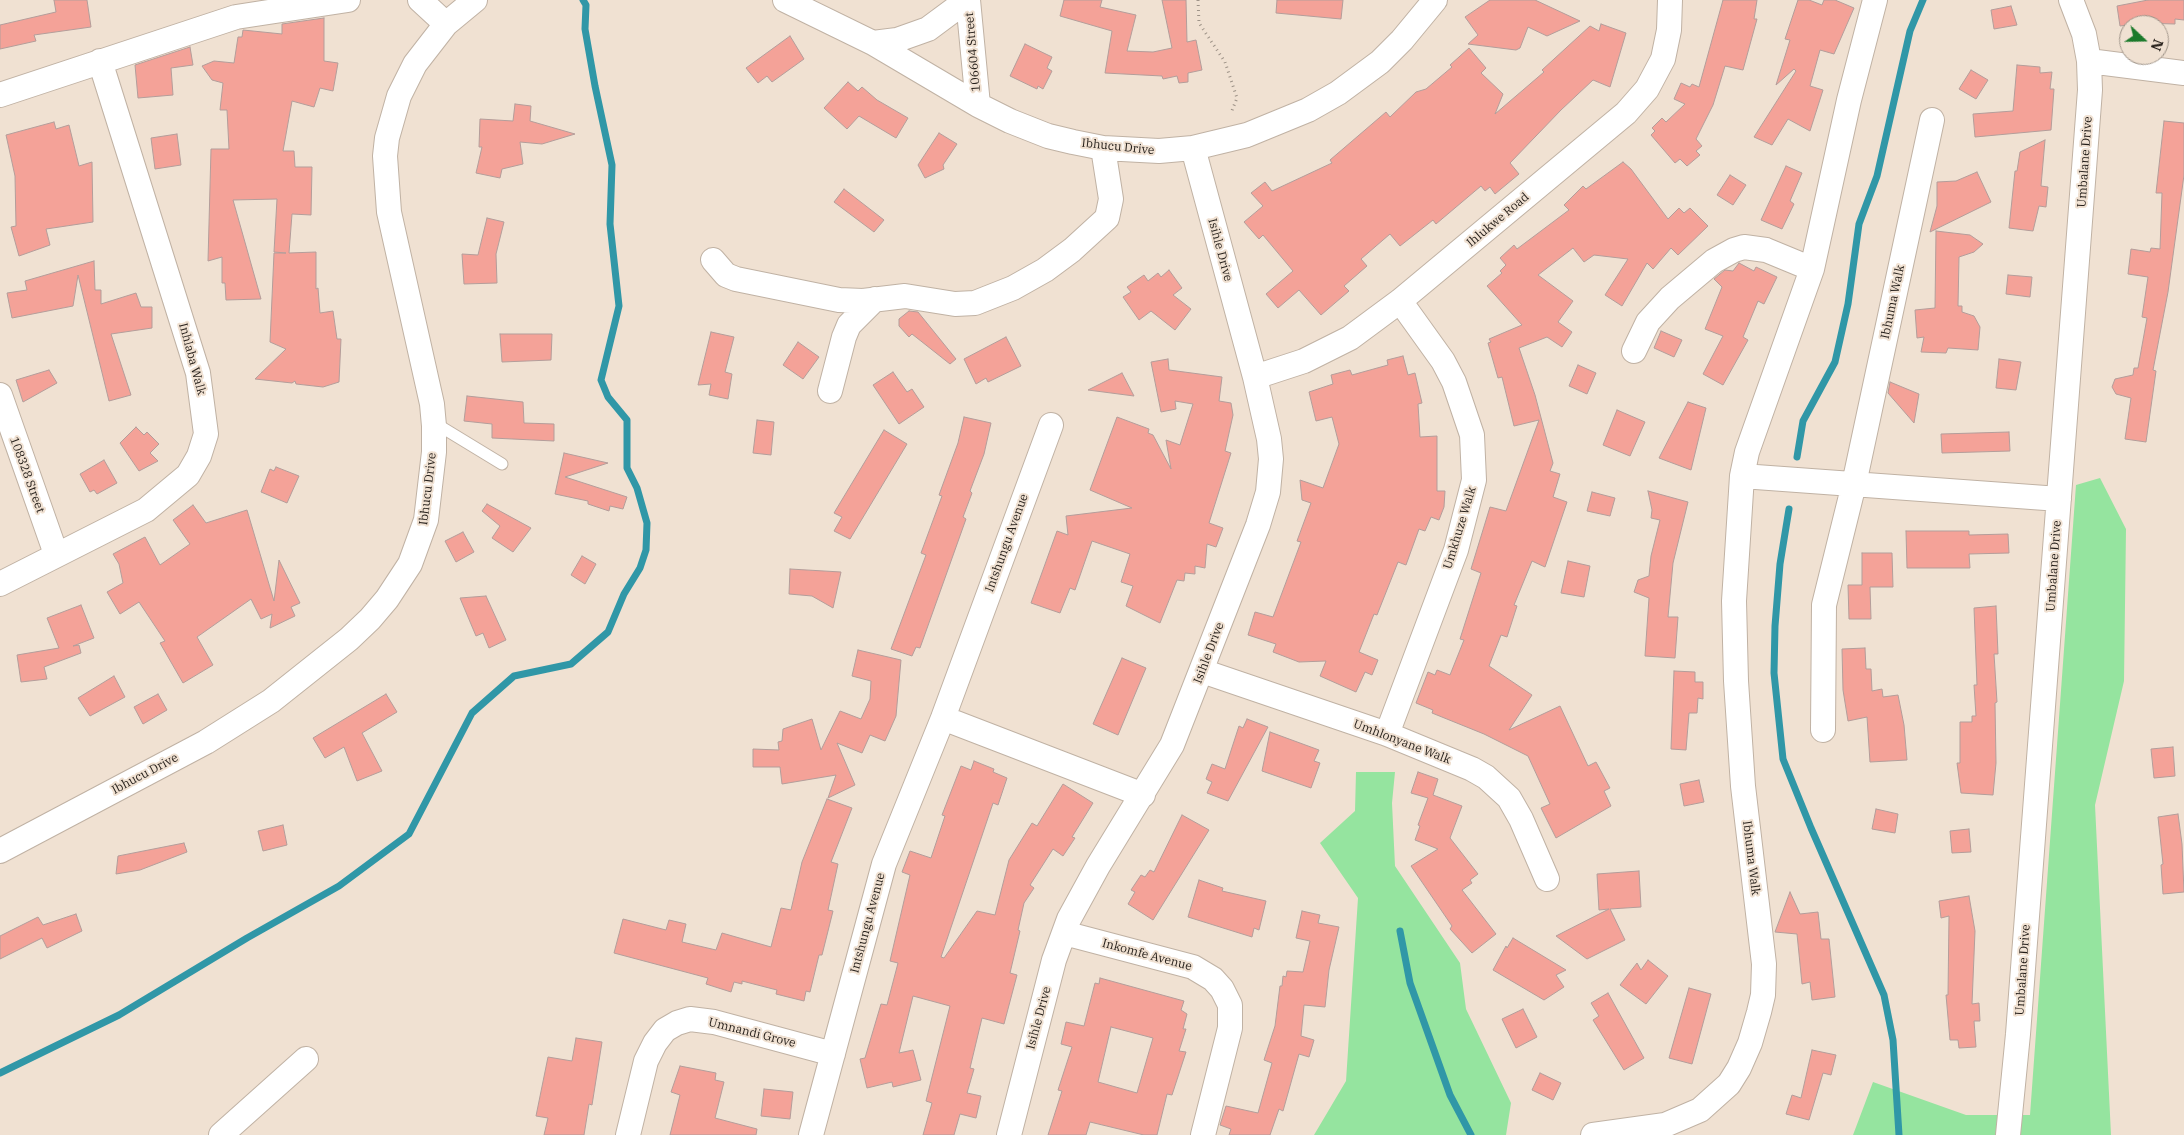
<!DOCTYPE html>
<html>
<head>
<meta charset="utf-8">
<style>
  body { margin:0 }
  #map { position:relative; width:2184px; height:1135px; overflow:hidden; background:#f0e1d2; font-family:"IBM Plex Serif",serif }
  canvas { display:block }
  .north { position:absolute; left:2119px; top:15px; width:50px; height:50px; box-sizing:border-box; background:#f0e1d2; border:1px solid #9e9388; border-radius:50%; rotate:111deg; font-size:14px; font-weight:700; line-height:20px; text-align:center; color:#241e19 }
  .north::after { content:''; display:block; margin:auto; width:18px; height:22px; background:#1b7a2b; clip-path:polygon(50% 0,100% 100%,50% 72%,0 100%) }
</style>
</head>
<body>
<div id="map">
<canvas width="2184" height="1135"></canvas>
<div class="north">N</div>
</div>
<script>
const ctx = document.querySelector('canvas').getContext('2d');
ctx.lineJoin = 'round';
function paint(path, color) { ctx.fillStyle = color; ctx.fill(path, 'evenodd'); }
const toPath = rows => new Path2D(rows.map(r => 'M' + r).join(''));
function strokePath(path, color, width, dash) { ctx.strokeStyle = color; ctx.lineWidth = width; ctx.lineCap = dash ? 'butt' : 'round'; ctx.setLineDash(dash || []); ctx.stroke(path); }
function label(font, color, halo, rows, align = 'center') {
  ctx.font = font + ' "IBM Plex Serif",serif'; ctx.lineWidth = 4; ctx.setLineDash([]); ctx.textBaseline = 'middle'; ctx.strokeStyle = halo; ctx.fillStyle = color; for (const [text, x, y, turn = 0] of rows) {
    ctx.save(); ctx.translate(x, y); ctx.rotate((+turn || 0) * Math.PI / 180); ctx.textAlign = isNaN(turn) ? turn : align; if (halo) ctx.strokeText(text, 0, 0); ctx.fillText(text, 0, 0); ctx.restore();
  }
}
paint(toPath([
  [2100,478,2126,529,2124,681,2095,805,2111,1135,1853,1135,1873,1082,1966,1115,2030,1115,2076,485],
  [1356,772,1395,772,1392,803,1395,866,1460,963,1466,1009,1511,1103,1506,1135,1314,1135,1346,1081,1358,898,1320,843,1355,811]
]), '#95e49f');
strokePath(toPath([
  [1797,457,1803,421,1835,362,1848,304,1859,224,1877,176,1910,31,1923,0],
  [1789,509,1780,564,1775,626,1774,673,1783,759,1811,828,1884,995,1893,1040,1899,1135],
  [1400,931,1410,983,1450,1095,1471,1135],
  [0,1073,119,1015,247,938,339,886,409,834,472,713,514,676,571,664,608,632,624,594,640,568,646,550,647,523,637,488,627,468,627,420,608,397,601,380,619,306,610,224,612,165,595,86,585,29,586,5,583,0]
]), '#3097a7', 7);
const building = toPath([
  [54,0,87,0,91,27,34,35,36,41,0,49,0,25,56,12,54,0],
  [1064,0,1102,0,1100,7,1136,15,1127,51,1153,52,1172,48,1162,0,1186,0,1187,42,1196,40,1202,70,1188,73,1188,82,1179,83,1177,76,1163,79,1162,76,1105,73,1112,31,1060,16,1064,0],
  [1277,0,1343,0,1341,19,1276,13,1277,0],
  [1490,0,1535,0,1580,21,1547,36,1528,27,1520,48,1516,50,1468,44,1478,35,1465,17,1490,0],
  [1723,0,1757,0,1754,19,1757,19,1743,70,1725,66,1713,105,1696,139,1702,146,1696,151,1700,155,1687,166,1680,159,1675,163,1651,135,1655,131,1652,128,1662,118,1666,122,1685,104,1674,99,1681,83,1690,87,1692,84,1699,87,1723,0],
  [1798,0,1809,0,1822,5,1824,0,1835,0,1854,8,1834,54,1820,50,1810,86,1823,90,1810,131,1788,119,1772,145,1754,137,1796,71,1794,69,1776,85,1790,40,1785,39,1798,0],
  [2148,0,2184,0,2184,20,2175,19,2175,24,2141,23,2120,26,2117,6,2148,0],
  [2011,6,2017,25,1994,29,1991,10,2011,6],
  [324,18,324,61,338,63,333,91,320,88,314,107,292,101,283,151,294,151,295,167,312,167,311,215,292,214,289,253,316,252,316,289,318,288,320,313,333,311,337,339,341,339,339,382,323,387,296,384,295,381,292,383,255,379,286,349,270,342,274,253,286,253,274,252,277,199,233,200,261,299,226,300,225,283,222,283,222,257,208,261,211,149,229,149,227,110,220,110,223,83,212,80,202,66,214,61,234,63,238,37,242,37,243,30,282,34,282,24,324,18],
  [1601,24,1626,33,1610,87,1593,80,1561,110,1510,163,1519,174,1495,194,1490,187,1485,191,1481,186,1436,224,1433,220,1400,246,1390,234,1361,259,1367,266,1344,286,1349,291,1321,315,1299,290,1278,308,1266,294,1293,271,1263,235,1259,239,1244,222,1263,206,1251,193,1265,182,1272,191,1332,163,1330,160,1386,112,1390,117,1416,92,1426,89,1452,67,1450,65,1469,48,1486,68,1481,73,1503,94,1495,114,1544,72,1542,70,1590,26,1599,31,1601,24],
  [790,36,804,59,772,82,767,76,758,83,746,68,790,36],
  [1025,44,1052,57,1047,68,1052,71,1043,89,1038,86,1037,89,1010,76,1025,44],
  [190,47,193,65,171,68,173,95,138,98,135,65,190,47],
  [2017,65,2040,67,2040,73,2052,72,2050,89,2054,89,2051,130,1975,137,1973,114,2013,111,2017,65],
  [1971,70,1988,80,1976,99,1959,89,1971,70],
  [848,82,858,91,862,87,877,100,908,118,896,138,859,116,847,129,824,108,848,82],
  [515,104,531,106,530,121,575,134,542,144,520,142,523,164,502,169,500,178,476,173,482,147,479,147,480,119,513,121,515,104],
  [2164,121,2184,123,2184,175,2168,292,2153,370,2156,371,2146,442,2125,439,2131,398,2116,394,2112,387,2115,379,2133,375,2134,368,2138,368,2147,318,2142,317,2148,277,2128,274,2131,249,2150,252,2151,248,2160,249,2162,193,2156,193,2164,121],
  [54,122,56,129,69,125,79,166,92,162,93,222,46,229,50,245,19,256,11,227,16,226,15,176,6,135,54,122],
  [939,133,957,144,943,165,944,169,925,178,918,165,939,133],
  [177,134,181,165,155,169,151,138,177,134],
  [2045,140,2041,186,2048,187,2046,207,2039,206,2033,231,2009,228,2015,171,2017,171,2020,152,2045,140],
  [1623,162,1631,169,1668,219,1679,208,1684,213,1690,208,1708,226,1678,255,1671,248,1653,269,1647,263,1622,306,1605,295,1628,259,1594,255,1584,262,1573,248,1538,275,1573,301,1558,322,1572,332,1562,347,1547,337,1519,348,1535,395,1553,463,1550,471,1560,474,1553,497,1567,502,1545,567,1532,561,1514,605,1517,606,1507,637,1501,635,1489,666,1532,695,1509,730,1560,706,1588,766,1596,762,1610,788,1604,791,1611,806,1556,838,1541,808,1550,804,1528,756,1484,734,1432,713,1433,710,1416,703,1428,672,1435,675,1437,670,1450,675,1464,640,1460,639,1481,573,1471,569,1490,507,1506,511,1539,420,1514,426,1502,377,1498,378,1488,343,1491,342,1489,339,1522,325,1487,286,1502,273,1500,271,1506,265,1500,258,1514,245,1517,249,1569,210,1564,205,1583,186,1586,189,1623,162],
  [1786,166,1802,173,1790,201,1794,204,1782,229,1761,220,1786,166],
  [1977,172,1991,202,1930,232,1937,206,1937,182,1956,181,1977,172],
  [1730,175,1746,185,1733,205,1717,195,1730,175],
  [844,189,884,220,874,232,834,202,844,189],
  [487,218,504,222,496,254,497,283,464,284,462,254,478,255,487,218],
  [1936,231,1970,235,1983,244,1974,252,1959,257,1958,306,1962,306,1962,312,1974,316,1980,327,1978,350,1948,348,1946,353,1921,352,1924,337,1917,338,1915,310,1935,308,1936,231],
  [94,261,95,290,101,290,101,304,136,293,141,307,152,307,152,328,111,334,131,395,109,401,78,275,73,306,12,318,7,293,27,290,25,281,94,261],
  [1739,263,1754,271,1756,267,1777,277,1764,304,1758,301,1743,337,1748,340,1723,385,1703,374,1723,336,1705,329,1722,287,1714,279,1725,270,1733,271,1739,263],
  [1169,270,1182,288,1173,295,1191,309,1175,330,1151,311,1139,320,1123,297,1131,292,1127,287,1144,275,1148,281,1158,273,1161,277,1169,270],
  [2008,275,2032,277,2030,297,2006,294,2008,275],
  [909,311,918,312,956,359,950,364,912,334,909,337,899,326,899,319,909,311],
  [1661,331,1682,340,1674,357,1654,348,1661,331],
  [711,332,734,337,725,372,732,374,728,399,709,395,711,384,698,385,711,332],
  [500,334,552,334,551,360,502,362,500,334],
  [1006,337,1021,366,988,382,986,378,976,384,964,359,1006,337],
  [798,342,819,357,803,379,783,365,798,342],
  [1403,356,1408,375,1415,373,1422,403,1418,404,1420,437,1437,436,1437,491,1445,491,1444,507,1439,520,1431,517,1425,531,1419,529,1406,565,1398,562,1377,615,1374,614,1359,652,1378,660,1372,675,1365,672,1356,692,1320,676,1326,661,1299,662,1273,652,1276,644,1248,635,1255,612,1273,617,1301,542,1297,541,1311,503,1302,500,1300,480,1323,488,1339,444,1332,417,1316,421,1309,392,1333,384,1331,375,1350,370,1352,375,1388,365,1387,360,1403,356],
  [1168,359,1169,370,1222,377,1219,401,1231,403,1233,415,1225,451,1231,453,1209,523,1223,528,1216,547,1207,544,1205,568,1195,566,1195,574,1185,573,1184,581,1177,580,1160,623,1126,606,1133,586,1121,582,1130,554,1092,541,1075,590,1070,588,1060,613,1031,603,1057,531,1068,535,1066,516,1132,508,1090,490,1117,417,1149,429,1148,433,1153,435,1171,469,1166,440,1180,445,1193,404,1175,401,1176,409,1161,412,1151,362,1168,359],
  [1999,359,2021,362,2016,390,1996,388,1999,359],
  [1578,365,1596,373,1587,394,1569,386,1578,365],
  [49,370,57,383,23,402,16,380,49,370],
  [893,372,907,392,912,389,924,407,899,424,873,385,893,372],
  [1122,373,1134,396,1088,390,1122,373],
  [1890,382,1919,394,1914,423,1888,393,1890,382],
  [467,396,523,402,524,423,554,424,554,441,492,438,492,424,464,421,467,396],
  [1688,402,1706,408,1691,470,1659,458,1688,402],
  [1617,410,1645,422,1630,456,1603,445,1617,410],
  [964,417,991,423,984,454,970,491,972,493,963,517,966,519,920,648,916,647,912,656,891,649,926,555,921,553,942,496,939,495,958,443,964,417],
  [757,420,774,422,771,455,753,453,757,420],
  [136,427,144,435,147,432,159,444,150,453,158,461,139,471,120,443,136,427],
  [884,430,907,444,850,539,834,531,842,517,834,513,884,430],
  [2009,432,2010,451,1942,453,1941,434,2009,432],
  [564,453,608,463,565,477,627,497,623,509,610,506,609,511,588,504,588,501,555,494,564,453],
  [104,460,117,483,97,494,94,490,90,492,80,474,104,460],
  [276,467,299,476,287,503,261,492,270,469,274,471,276,467],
  [1648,491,1688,502,1673,563,1668,617,1678,617,1675,658,1645,656,1649,598,1634,592,1638,580,1649,576,1651,556,1660,520,1651,518,1652,510,1648,491],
  [1592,492,1615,498,1610,516,1587,511,1592,492],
  [487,504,531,528,513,552,492,538,500,526,482,511,487,504],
  [193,505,206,523,247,510,274,601,279,560,300,603,291,607,295,616,270,628,272,614,261,619,251,599,197,637,213,665,183,683,160,643,165,641,139,602,120,614,107,592,123,583,119,564,113,554,145,537,160,565,190,544,173,520,193,505],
  [1906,531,1969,531,1969,535,2008,534,2009,553,1969,554,1970,568,1907,568,1906,531],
  [463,532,474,552,456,562,445,541,463,532],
  [1862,553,1892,553,1893,587,1870,587,1871,619,1849,619,1848,585,1862,585,1862,553],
  [582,556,596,564,585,584,571,575,582,556],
  [1568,561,1590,566,1584,597,1561,593,1568,561],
  [790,569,841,572,833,608,812,596,789,594,790,569],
  [486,596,506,640,489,648,483,633,476,636,460,598,486,596],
  [81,605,94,638,73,646,79,645,81,653,44,667,47,679,21,682,17,655,59,648,47,618,81,605],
  [1996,606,1998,654,1994,654,1997,702,1995,703,1996,763,1993,795,1961,793,1957,763,1960,763,1960,722,1972,722,1972,716,1976,716,1974,685,1977,685,1974,608,1996,606],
  [1865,648,1866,669,1871,669,1872,691,1882,689,1883,697,1898,695,1904,725,1907,760,1870,762,1867,717,1848,721,1843,690,1842,649,1865,648],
  [858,650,901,660,896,716,885,741,870,735,862,753,837,743,855,785,828,798,836,775,782,784,780,767,753,767,753,749,779,750,778,742,782,741,783,729,812,719,821,750,840,711,861,719,870,699,871,681,852,676,858,650],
  [1122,658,1146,668,1118,735,1093,724,1122,658],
  [1674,671,1695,672,1695,682,1703,682,1703,699,1698,698,1697,713,1689,713,1686,750,1671,749,1674,671],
  [114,676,125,697,90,716,78,698,114,676],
  [158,694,167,710,143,724,134,707,158,694],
  [386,694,397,712,362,733,382,771,357,781,344,747,325,758,313,738,386,694],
  [1247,719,1268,727,1228,801,1207,793,1212,782,1206,779,1212,764,1225,769,1239,726,1243,728,1247,719],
  [1270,732,1319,750,1314,761,1320,763,1311,788,1262,771,1270,732],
  [2173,747,2175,776,2154,778,2151,749,2173,747],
  [974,761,994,769,993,772,1007,778,998,805,993,803,941,957,944,958,977,911,995,915,1009,860,1032,823,1037,826,1063,784,1093,803,1072,837,1075,838,1063,856,1053,849,1030,885,1034,888,1024,903,1018,930,1020,931,1010,973,1017,975,1004,1024,982,1018,970,1068,974,1069,967,1093,981,1096,976,1118,960,1114,954,1135,923,1135,932,1103,926,1101,950,1006,913,996,899,1053,913,1050,921,1080,893,1087,892,1082,867,1088,860,1059,865,1058,881,1004,887,1005,898,963,890,961,910,875,902,872,910,851,931,858,945,816,942,815,961,766,971,770,974,761],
  [1418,772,1438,779,1433,795,1462,806,1450,838,1478,874,1470,880,1472,883,1462,890,1496,934,1472,953,1450,929,1452,926,1411,866,1438,849,1415,840,1420,826,1418,825,1428,798,1411,793,1418,772],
  [1699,780,1704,802,1684,806,1680,784,1699,780],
  [827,799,852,808,831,862,838,864,828,910,833,911,822,955,819,955,810,992,806,991,804,1001,776,994,777,990,742,981,742,984,734,982,731,992,706,984,708,978,614,953,623,919,666,930,669,920,686,924,682,942,716,950,722,933,771,947,781,908,791,910,802,862,827,799],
  [1876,809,1898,814,1895,833,1872,829,1876,809],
  [2178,814,2182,844,2184,892,2163,894,2161,865,2163,864,2158,817,2178,814],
  [1182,815,1209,830,1153,920,1128,904,1135,892,1131,890,1141,875,1145,877,1150,870,1154,872,1182,815],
  [283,825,287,845,263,851,258,831,283,825],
  [1969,829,1971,852,1952,853,1950,831,1969,829],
  [184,843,187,852,140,870,116,874,118,856,184,843],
  [1639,871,1641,907,1610,909,1625,940,1587,959,1556,936,1609,909,1599,910,1597,874,1639,871],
  [1199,880,1223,888,1222,891,1266,901,1259,930,1254,928,1252,937,1188,917,1199,880],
  [1790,892,1800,914,1818,912,1821,939,1829,939,1835,997,1812,1000,1810,982,1802,984,1797,934,1775,932,1790,892],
  [1969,896,1975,931,1972,1004,1979,1003,1980,1021,1974,1021,1976,1047,1959,1048,1958,1040,1950,1040,1946,995,1948,995,1949,916,1941,918,1939,901,1969,896],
  [1302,911,1320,915,1318,923,1339,927,1329,970,1325,1007,1304,1005,1301,1036,1314,1040,1309,1057,1299,1054,1283,1111,1279,1109,1270,1135,1229,1135,1231,1129,1220,1125,1226,1106,1258,1113,1272,1063,1264,1060,1275,1026,1280,986,1282,986,1283,976,1286,977,1287,971,1303,972,1310,941,1296,938,1302,911],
  [76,914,82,931,47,948,42,938,0,959,0,936,38,917,43,925,76,914],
  [1513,938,1566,970,1556,975,1564,987,1544,1000,1493,970,1506,946,1507,948,1513,938],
  [1648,960,1668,976,1646,1004,1620,985,1637,963,1641,970,1648,960],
  [1100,978,1184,1001,1181,1010,1187,1014,1183,1029,1186,1029,1179,1051,1186,1052,1172,1095,1167,1094,1157,1135,1144,1135,1090,1122,1086,1135,1048,1135,1062,1091,1058,1090,1072,1047,1061,1044,1066,1022,1084,1026,1095,983,1099,984,1100,978],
  [1111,1027,1153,1038,1137,1093,1098,1082,1111,1027],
  [1689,988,1711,994,1692,1064,1669,1058,1689,988],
  [1608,993,1644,1058,1624,1070,1593,1020,1599,1016,1591,1003,1608,993],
  [1523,1009,1537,1037,1516,1048,1502,1019,1523,1009],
  [576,1038,602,1042,592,1105,589,1104,584,1135,544,1135,548,1118,536,1116,548,1057,572,1061,576,1038],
  [1812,1050,1836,1055,1831,1075,1823,1073,1809,1120,1786,1114,1792,1095,1801,1098,1812,1050],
  [680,1066,716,1073,715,1080,724,1082,715,1118,757,1129,756,1135,670,1135,680,1095,671,1092,680,1066],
  [1540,1073,1561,1083,1553,1100,1532,1090,1540,1073],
  [764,1089,793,1092,790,1119,761,1116,764,1089]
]);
paint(building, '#f4a298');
strokePath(building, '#b39d9a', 1);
const lane = toPath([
  [433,422,502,464]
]);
const street = toPath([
  [420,0,446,24],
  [785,0,873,43,978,105,1010,121,1048,136,1073,142,1103,148,1159,151,1193,148,1247,135,1308,110,1338,93,1380,62,1402,40,1435,0],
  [968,0,978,105],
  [873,43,897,40,928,29,967,0],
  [2089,61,2184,73],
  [0,95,236,17,348,0],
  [713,260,726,275,736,279,839,300,863,301,905,296,955,304,975,303,1013,288,1045,270,1072,250,1107,218,1111,199,1103,148],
  [1634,351,1648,322,1670,298,1714,261,1734,250,1744,247,1766,250,1812,269],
  [1255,377,1304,361,1350,338,1400,301,1626,113,1647,89,1663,59,1669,30,1670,0],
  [830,391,844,337,849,325,875,299],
  [0,395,56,554],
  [1742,476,2059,499],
  [0,584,146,510,188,475,199,456,206,434,198,373,100,61],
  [1202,671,1387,734,1472,769,1486,777,1509,798,1521,819,1547,879],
  [943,718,1143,795],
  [1823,730,1824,605,1854,484,1932,120],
  [1387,734,1456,550,1474,480,1472,435,1454,382,1443,361,1400,301],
  [0,851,206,742,271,701,349,639,370,619,387,599,410,564,426,520,434,452,434,426,432,404,389,212,385,156,387,138,399,96,415,64,446,24,475,0],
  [1064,933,1193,967,1213,979,1222,989,1230,1005,1230,1028,1203,1135],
  [221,1135,306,1059],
  [628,1135,646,1061,655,1043,665,1030,677,1023,690,1019,714,1022,833,1054],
  [811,1135,884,864,943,718,1051,425],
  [1009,1135,1054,960,1069,919,1098,866,1172,745,1258,525,1268,492,1271,459,1269,439,1255,377,1193,148],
  [1593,1135,1665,1125,1700,1110,1729,1084,1739,1068,1750,1043,1759,1012,1763,995,1764,964,1743,786,1736,681,1734,601,1742,476,1747,452,1812,269,1849,100,1875,0],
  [2008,1135,2018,1034,2090,90,2089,61,2084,34,2071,0]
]);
strokePath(lane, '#c0b2a4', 13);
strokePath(street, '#c0b2a4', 26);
strokePath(toPath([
  [1198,0,1199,23,1225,62,1237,98,1231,113]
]), '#9e9388', 3, [1, 4]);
strokePath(lane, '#fff', 11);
strokePath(street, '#fff', 24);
label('12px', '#241e19', '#f0e1d2', [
  ["106604 Street",973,52,-95],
  ["Ibhucu Drive",1118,147,6],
  ["Umbalane Drive",2085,162,-86],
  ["Ihlukwe Road",1498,220,-40],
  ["Isihle Drive",1220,250,75],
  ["Ibhuma Walk",1893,302,-78],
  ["Inhlaba Walk",192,359,75],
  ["108328 Street",27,475,70],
  ["Ibhucu Drive",428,489,-83],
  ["Umkhuze Walk",1460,528,-73],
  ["Intshungu Avenue",1007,543,-70],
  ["Umbalane Drive",2054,566,-86],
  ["Isihle Drive",1209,653,-69],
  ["Umhlonyane Walk",1402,742,21],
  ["Ibhucu Drive",145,774,-28],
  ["Ibhuma Walk",1751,858,83],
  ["Intshungu Avenue",868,923,-75],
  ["Inkomfe Avenue",1147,955,15],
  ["Umbalane Drive",2023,970,-86],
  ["Isihle Drive",1039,1018,-75],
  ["Umnandi Grove",752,1033,14]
]);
</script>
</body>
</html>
